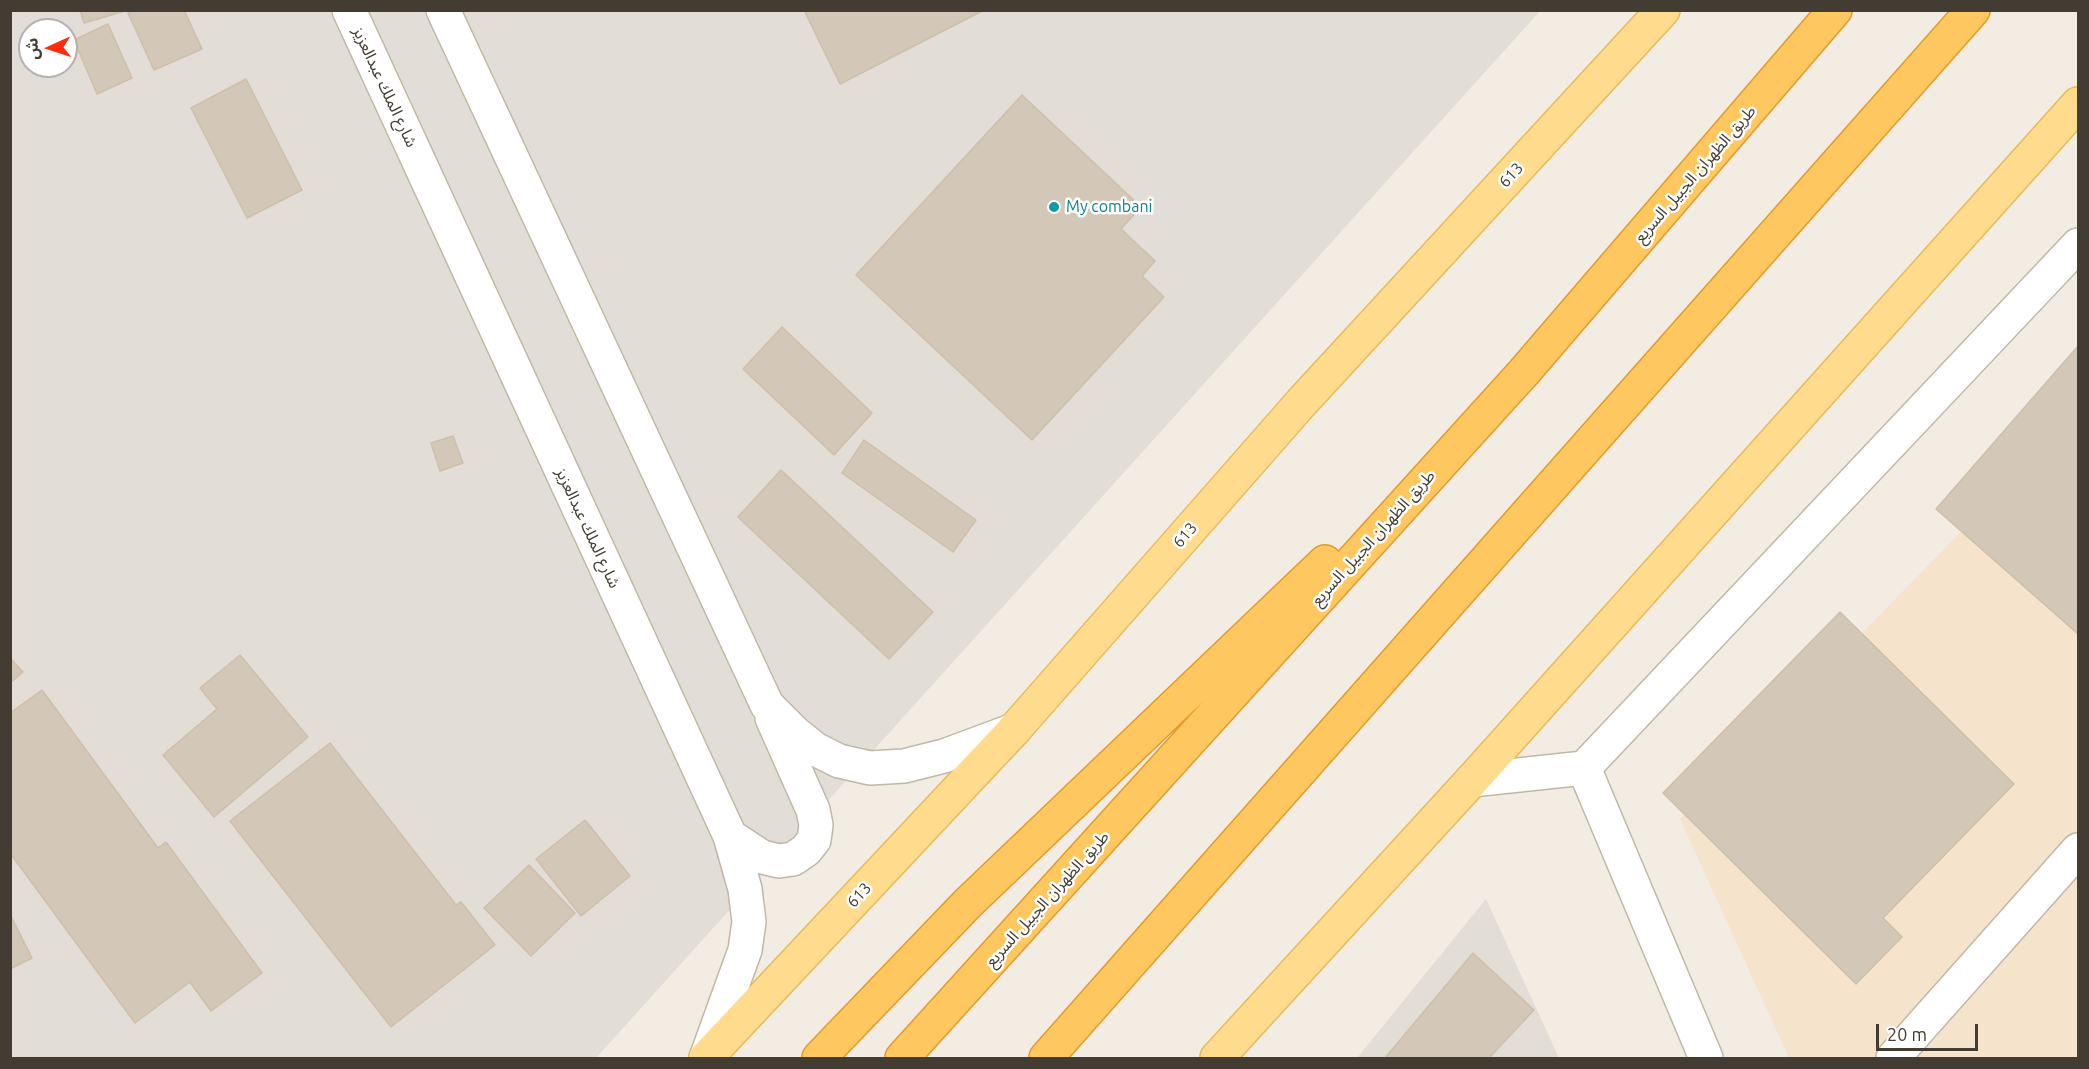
<!DOCTYPE html>
<html>
<head>
<meta charset="utf-8">
<style>
  body { margin:0 }
  #map { position:relative; width:2089px; height:1069px; overflow:hidden; background:#f2ece2; font-family:Ubuntu,"Noto Sans Arabic",sans-serif }
  canvas { display:block }
  .frame { position:absolute; inset:0; border:12px solid #433c32; pointer-events:none }
  .north { position:absolute; left:18px; top:18px; width:60px; height:60px; box-sizing:border-box; background:#fff; border:2px solid #b4b1ad; border-radius:50%; rotate:267deg; font-size:16px; font-weight:700; line-height:24px; text-align:center; color:#433c32 }
  .north::after { content:''; display:block; margin:auto; width:21px; height:27px; background:#ff2b0b; clip-path:polygon(50% 0,100% 100%,50% 72%,0 100%) }
  .scale { position:absolute; left:1876px; top:1024px; width:102px; height:27px; box-sizing:border-box; border:3px solid #433c32; border-top:0; padding-left:8px; font-size:18px; line-height:21px; white-space:nowrap; color:#433c32; -webkit-text-stroke:4px #fff; paint-order:stroke }
</style>
</head>
<body>
<div id="map">
<canvas width="2089" height="1069"></canvas>
<div class="frame"></div>
<div class="north">ش</div>
<div class="scale">20 m</div>
</div>
<script>
const ctx = document.querySelector('canvas').getContext('2d');
ctx.lineJoin = 'round';
function paint(path, color) { ctx.fillStyle = color; ctx.fill(path, 'evenodd'); }
const toPath = rows => new Path2D(rows.map(r => 'M' + r).join(''));
function strokePath(path, color, width, dash) { ctx.strokeStyle = color; ctx.lineWidth = width; ctx.lineCap = dash ? 'butt' : 'round'; ctx.setLineDash(dash || []); ctx.stroke(path); }
function label(font, color, halo, rows, align = 'center') {
  ctx.font = font + ' Ubuntu,"Noto Sans Arabic",sans-serif'; ctx.lineWidth = 5; ctx.setLineDash([]); ctx.textBaseline = 'middle'; ctx.strokeStyle = halo; ctx.fillStyle = color; for (const [text, x, y, turn = 0] of rows) {
    ctx.save(); ctx.translate(x, y); ctx.rotate((+turn || 0) * Math.PI / 180); ctx.textAlign = isNaN(turn) ? turn : align; if (halo) ctx.strokeText(text, 0, 0); ctx.fillText(text, 0, 0); ctx.restore();
  }
}
paint(toPath([
  [2078,412,2078,1058,1789,1058,1680,819]
]), '#f6e3cb');
paint(toPath([
  [10,11,1540,11,596,1058,11,1058],
  [30,30,66,30,66,66,30,66],
  [1486,899,1559,1058,1357,1058]
]), '#e3ddd7');
const building = toPath([
  [80,10,124,10,125,11,84,23,80,10],
  [134,10,184,10,202,49,154,70,128,13,134,10],
  [804,10,984,10,840,84,804,10],
  [108,24,132,78,97,94,74,40,108,24],
  [246,79,302,190,247,218,191,108,246,79],
  [1022,95,1141,207,1121,229,1155,261,1142,276,1164,297,1032,440,856,275,1022,95],
  [782,327,872,413,834,455,743,369,782,327],
  [2078,346,2078,634,1936,509,2078,346],
  [453,436,463,463,440,471,431,443,453,436],
  [864,440,976,520,953,552,842,473,864,440],
  [781,470,933,612,889,659,738,517,781,470],
  [1840,612,2014,784,1883,918,1902,937,1856,984,1663,793,1840,612],
  [240,655,308,737,214,817,163,755,217,709,200,688,240,655],
  [10,658,23,672,10,683,10,658],
  [42,690,158,848,166,842,262,973,211,1011,190,982,135,1023,10,853,10,713,42,690],
  [330,743,456,905,461,902,495,945,391,1027,230,821,330,743],
  [585,820,630,876,581,916,536,859,585,820],
  [529,865,575,913,531,956,484,908,529,865],
  [10,914,32,958,10,969,10,914],
  [1473,953,1534,1010,1489,1058,1385,1058,1473,953]
]);
paint(building, '#d3c8b7');
strokePath(building, '#cebfaa', 1.5);
const minor = toPath([
  [1472,780,1584,768],
  [1706,1058,1584,768,2078,245],
  [1893,1058,2078,850]
]);
const tertiary = toPath([
  [349,10,730,836,745,889,749,922,745,950,706,1058],
  [443,10,767,705,795,733,815,749,839,761,870,768,904,766,944,756,1014,730],
  [730,836,762,857,779,861,793,859,806,850,814,840,816,825,813,810,772,718]
]);
const primary = toPath([
  [706,1058,1014,730,1301,403,1663,10],
  [1217,1058,1472,780,2078,104]
]);
const motorway = toPath([
  [819,1058,968,903,1325,562],
  [902,1058,1524,372,1835,10],
  [1046,1058,1973,10]
]);
strokePath(minor, '#c0b7a7', 36);
strokePath(tertiary, '#c0b7a7', 36);
strokePath(primary, '#e7ba5a', 36);
strokePath(motorway, '#e29b2b', 36);
strokePath(minor, '#fff', 33);
strokePath(tertiary, '#fff', 33);
strokePath(primary, '#ffdc8d', 33);
strokePath(motorway, '#ffc75f', 33);
for (const [x, y, r, color] of [
  [1054,207,6,"#0f9aa8"]
]) { const dot = new Path2D(); dot.arc(x, y, r, 0, 2 * Math.PI); ctx.fillStyle = color; ctx.fill(dot); strokePath(dot, '#fff', 2); }
label('16px', '#433c32', '#fff', [
  ["شارع الملك عبدالعزيز",385,87,65],
  ["طريق الظهران الجبيل السريع",1695,174,-49],
  ["613",1511,175,-47],
  ["شارع الملك عبدالعزيز",588,528,65],
  ["613",1185,535,-49],
  ["طريق الظهران الجبيل السريع",1373,538,-48],
  ["613",859,895,-47],
  ["طريق الظهران الجبيل السريع",1047,899,-48]
]);
label('16px', '#0d838f', '#fff', [
  ["My combani",1066,207]
], 'left');
</script>
</body>
</html>
